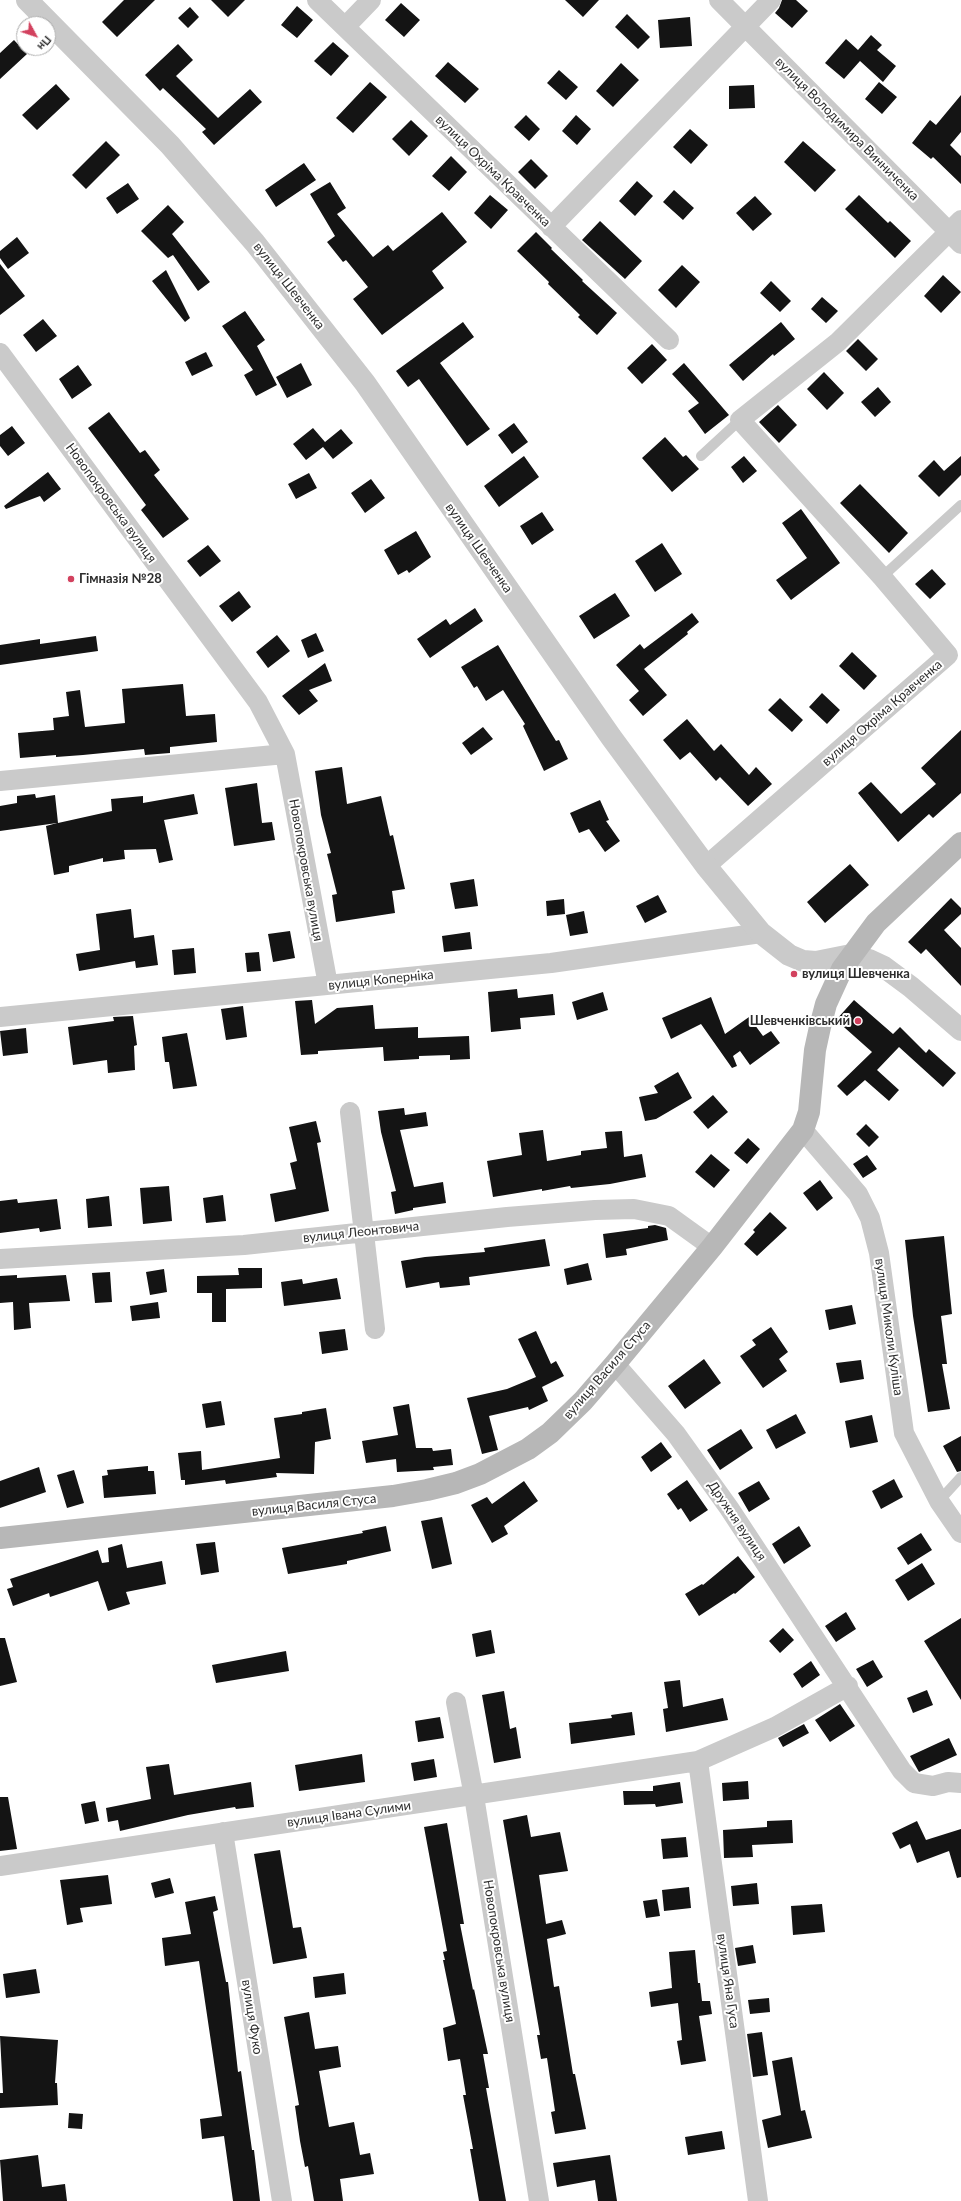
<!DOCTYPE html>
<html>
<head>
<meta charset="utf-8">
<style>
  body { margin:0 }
  #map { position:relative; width:961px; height:2201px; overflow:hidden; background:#fff; font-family:Lato,sans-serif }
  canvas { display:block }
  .north { position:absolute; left:16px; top:16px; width:40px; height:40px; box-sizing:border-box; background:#fff; border:1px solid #ababab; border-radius:50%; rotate:130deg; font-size:11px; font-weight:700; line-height:16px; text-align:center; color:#2d2d2d }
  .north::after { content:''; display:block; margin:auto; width:14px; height:18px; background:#d2415e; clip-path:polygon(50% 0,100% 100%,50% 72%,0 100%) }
</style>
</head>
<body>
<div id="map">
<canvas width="961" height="2201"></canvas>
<div class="north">Пн</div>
</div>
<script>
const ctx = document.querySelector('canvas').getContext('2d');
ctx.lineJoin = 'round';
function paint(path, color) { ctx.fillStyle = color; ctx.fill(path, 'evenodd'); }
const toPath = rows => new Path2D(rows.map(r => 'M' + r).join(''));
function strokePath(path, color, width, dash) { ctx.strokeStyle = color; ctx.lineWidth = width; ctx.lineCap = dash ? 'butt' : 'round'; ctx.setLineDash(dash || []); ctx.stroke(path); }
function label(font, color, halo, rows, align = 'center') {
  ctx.font = font + ' Lato,sans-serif'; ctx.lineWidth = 4; ctx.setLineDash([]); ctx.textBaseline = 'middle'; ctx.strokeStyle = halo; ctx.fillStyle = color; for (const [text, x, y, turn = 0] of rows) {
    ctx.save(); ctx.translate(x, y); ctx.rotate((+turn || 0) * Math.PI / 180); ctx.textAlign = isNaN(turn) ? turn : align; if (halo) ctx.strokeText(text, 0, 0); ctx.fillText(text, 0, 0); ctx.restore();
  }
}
paint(toPath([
  [124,0,155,0,117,37,102,22],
  [211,0,245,0,228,17],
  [565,0,599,0,583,17],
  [782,0,796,0,808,11,792,28,775,13,779,8],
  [401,3,420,20,404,37,385,20],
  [297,6,313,20,297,38,281,25],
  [190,7,199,17,188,28,178,18],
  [627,14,650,37,638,49,615,27],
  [690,17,692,46,660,48,658,20],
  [871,35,882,45,877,50,896,66,883,82,860,61,844,79,825,63,846,39,858,50],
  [14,40,27,54,0,79,0,53],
  [333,42,349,56,331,76,314,61],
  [178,44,193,60,176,76,218,118,250,89,262,102,214,145,202,132,206,129,163,88,160,91,145,75],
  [448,62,479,89,465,103,435,76],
  [621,63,639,80,613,107,596,91],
  [559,70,578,87,566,100,547,83],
  [370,82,387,97,353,133,336,118],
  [879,82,897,97,882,114,865,99],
  [56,84,70,99,37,130,22,115],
  [754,85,755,108,729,109,729,86],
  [961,95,961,132,950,145,961,156,961,184,933,157,931,159,912,143,930,120,936,125],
  [526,115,540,129,529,141,514,127],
  [576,115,591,129,577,145,562,131],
  [411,120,428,136,409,156,392,139],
  [690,129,708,145,691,164,673,147],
  [106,141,120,155,86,189,72,175],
  [803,141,836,170,815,192,784,162],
  [451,156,467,172,449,191,432,176],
  [531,159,548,176,535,189,518,172],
  [304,163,316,180,276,207,265,190],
  [637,181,653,196,635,216,619,201],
  [330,182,346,208,337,214,373,257,388,245,393,251,442,212,467,242,432,271,444,288,382,335,353,299,368,287,346,260,343,262,327,242,335,236,310,194],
  [128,183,139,199,117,214,106,198],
  [674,190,694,208,683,220,663,202],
  [490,195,508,210,491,229,474,213],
  [859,195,888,223,890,221,911,241,895,258,845,209],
  [755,196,772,214,753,231,736,213],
  [168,205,184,222,172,234,210,282,198,291,173,255,168,258,141,231],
  [600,221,642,261,625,279,582,240],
  [536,232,552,248,551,249,583,280,582,281,617,313,597,335,578,317,580,315,548,284,549,282,517,251],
  [17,237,29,253,8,269,0,258,0,251],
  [0,264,25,296,0,315],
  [682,265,700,282,676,308,658,290],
  [166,270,190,318,185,322,152,281],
  [943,275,961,292,941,313,924,296],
  [771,281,791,301,780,312,760,293],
  [822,297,838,311,826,323,811,309],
  [245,311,265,340,257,346,277,385,256,396,244,375,253,370,222,326],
  [43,319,57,336,36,352,23,335],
  [463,322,474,337,440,363,490,429,467,446,419,379,408,387,396,371],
  [781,322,795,339,774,356,773,354,743,381,729,365],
  [858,339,878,359,866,371,846,351],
  [652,344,667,360,642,384,627,368],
  [206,352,213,366,192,376,185,362],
  [301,363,312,385,287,398,276,377],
  [684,363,729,415,705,434,688,411,699,403,672,374],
  [78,365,92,385,72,399,59,379],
  [824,372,844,393,827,410,807,389],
  [878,387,891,402,875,417,861,402],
  [778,405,797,425,779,443,759,422],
  [109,412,140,453,145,450,160,470,154,475,189,519,163,538,141,510,146,505,88,428],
  [514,423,528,442,512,454,498,435],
  [12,426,25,443,8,456,0,446,0,435],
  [313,428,325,442,341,429,353,443,333,459,323,447,306,460,293,444],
  [665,437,683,457,686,455,699,469,672,492,642,458],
  [524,456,539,477,499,507,484,486],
  [744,456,757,471,743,483,731,467],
  [961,456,961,475,939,497,918,476,934,460,944,471],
  [48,472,61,489,44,502,40,496,6,509,4,506],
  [309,473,317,488,296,499,288,484],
  [371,479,385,498,365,513,351,493],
  [860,484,908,533,889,553,840,503],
  [801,509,840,563,791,600,776,580,807,558,782,523],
  [542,512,554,530,532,545,520,526],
  [416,531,431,557,409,573,407,570,398,575,384,550],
  [662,543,682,574,655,592,635,561],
  [208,545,221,561,200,577,187,561],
  [932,569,946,584,930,599,915,584],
  [239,591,251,607,232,622,219,606],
  [615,593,630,616,594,639,579,616],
  [475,608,483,621,430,658,417,639,446,619,450,625],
  [692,613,699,622,687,632,688,634,644,669,667,695,643,716,629,700,639,691,616,665,640,644,644,649],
  [316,633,324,651,308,658,301,640],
  [277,635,290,651,268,668,256,652],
  [96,636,98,651,0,665,0,645,40,639,40,644],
  [498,645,556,741,559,740,568,759,544,771,523,726,525,724,503,690,486,701,477,686,474,688,461,667],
  [852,652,877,676,864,690,839,666],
  [325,663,332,681,309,690,318,701,299,715,282,696],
  [183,684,186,716,215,714,217,742,170,747,170,753,145,755,144,749,83,755,56,757,56,755,20,758,18,733,54,730,53,718,69,716,66,692,80,690,85,727,125,723,122,689],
  [822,693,840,710,827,724,809,707],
  [780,698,803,720,792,732,768,710],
  [687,719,714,751,721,744,749,775,756,767,772,784,748,806,720,777,716,781,690,752,680,760,663,740],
  [483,727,493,739,471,755,462,743],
  [961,730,961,793,933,818,929,814,898,842,858,793,871,782,901,814,936,784,921,768],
  [342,767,347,804,381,796,390,836,393,835,405,889,392,891,395,913,336,922,332,895,337,894,327,854,331,853,321,815,315,771],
  [257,783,262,823,272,822,275,840,234,846,225,788],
  [35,794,36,798,55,795,58,823,112,811,111,799,143,796,143,803,194,794,198,814,164,820,173,860,159,863,156,849,124,850,125,859,103,862,103,858,69,866,69,872,54,875,46,826,57,823,0,831,0,806,17,803,17,796],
  [600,800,609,820,606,821,620,841,605,852,589,829,579,833,570,813],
  [850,864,869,885,825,923,807,902],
  [474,879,478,906,455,909,450,883],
  [658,895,667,912,645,923,636,906],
  [951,898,961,908,961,914,944,930,961,948,961,986,926,949,921,954,908,942],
  [564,899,565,914,547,916,546,901],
  [131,909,134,938,154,935,158,965,136,968,135,961,79,971,76,954,100,950,96,914],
  [584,911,588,933,570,936,566,915],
  [290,931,295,958,273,962,268,934],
  [470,932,472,949,444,952,442,936],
  [194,948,196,973,174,975,172,950],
  [259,952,261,971,247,972,245,953],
  [517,989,518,998,553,994,555,1015,520,1018,521,1029,491,1032,488,992],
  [603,992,608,1010,577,1020,572,1002],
  [711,997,725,1034,749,1017,763,1036,771,1031,780,1043,750,1065,740,1051,733,1056,737,1066,732,1068,701,1024,671,1039,662,1018],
  [312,1000,315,1024,337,1008,373,1005,375,1029,418,1027,418,1038,469,1036,470,1059,450,1060,450,1055,419,1056,419,1059,384,1061,383,1047,318,1051,318,1054,301,1055,295,1001],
  [854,1000,893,1034,900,1027,926,1053,929,1049,956,1073,943,1087,899,1047,877,1070,899,1090,889,1101,865,1080,847,1096,837,1086,872,1052,836,1020],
  [243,1006,247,1037,226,1040,221,1009],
  [133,1016,137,1045,134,1046,135,1070,108,1073,107,1060,73,1065,68,1027,114,1021,113,1017],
  [26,1028,28,1053,3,1056,0,1031],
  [187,1033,197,1086,173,1089,169,1062,165,1062,162,1037],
  [678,1072,692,1098,656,1119,645,1121,639,1097,658,1093,654,1086],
  [713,1095,728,1112,708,1129,693,1112],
  [404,1108,405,1115,426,1112,428,1126,400,1130,414,1187,443,1182,446,1203,413,1208,413,1210,395,1214,391,1192,396,1191,381,1132,378,1111],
  [316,1121,321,1142,317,1143,329,1211,275,1222,270,1194,296,1189,290,1163,297,1161,289,1127],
  [866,1124,879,1137,869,1147,856,1134],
  [543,1130,547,1161,581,1155,581,1151,607,1148,605,1132,622,1131,624,1157,642,1154,646,1177,610,1184,571,1188,570,1186,542,1191,542,1189,493,1197,487,1161,522,1155,519,1133],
  [748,1138,760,1149,747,1164,734,1153],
  [711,1154,730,1170,714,1188,695,1172],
  [867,1155,877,1169,863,1178,853,1164],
  [820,1180,833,1198,817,1211,803,1193],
  [169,1186,172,1221,143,1224,140,1188],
  [223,1195,226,1221,206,1223,203,1198],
  [109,1196,112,1226,88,1228,86,1199],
  [17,1199,18,1203,57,1199,61,1229,40,1232,39,1228,0,1233,0,1201],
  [770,1212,787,1228,757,1256,744,1244,755,1232,753,1230],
  [655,1225,666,1228,668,1240,626,1249,627,1255,606,1258,603,1234,648,1228,648,1226],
  [944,1236,952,1314,941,1316,947,1364,942,1364,950,1409,928,1412,913,1316,905,1240],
  [545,1239,550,1266,469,1277,470,1285,440,1288,439,1282,406,1288,401,1261,425,1257,485,1252,484,1248],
  [588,1263,592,1280,567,1285,564,1269],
  [238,1268,262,1268,262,1288,226,1289,226,1322,212,1322,212,1293,197,1293,197,1276,239,1275],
  [164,1269,167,1292,150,1295,146,1272],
  [110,1272,112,1302,95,1303,92,1273],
  [17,1275,17,1278,66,1275,70,1301,29,1303,31,1328,14,1330,13,1302,0,1303,0,1276],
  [337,1278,341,1299,284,1306,281,1282,302,1279,303,1284],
  [158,1302,160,1318,132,1321,130,1306],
  [852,1305,856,1324,829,1330,825,1310],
  [771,1327,788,1352,779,1359,787,1371,763,1388,740,1356,756,1345,752,1340],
  [345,1329,348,1350,322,1354,319,1332],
  [536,1331,551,1364,556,1361,564,1376,542,1387,548,1401,529,1410,528,1407,489,1416,498,1450,482,1454,467,1398,507,1389,536,1377,518,1339],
  [704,1359,721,1383,685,1409,668,1386],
  [861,1360,864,1379,840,1383,836,1363],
  [221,1401,225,1425,206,1428,202,1404],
  [409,1404,416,1448,432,1448,433,1451,451,1449,453,1465,433,1467,434,1470,397,1472,396,1459,366,1463,362,1441,398,1435,393,1407],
  [326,1408,331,1439,315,1442,314,1474,276,1473,277,1477,226,1484,225,1480,185,1485,185,1480,181,1480,178,1453,201,1451,202,1470,280,1458,274,1418,302,1414,302,1412],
  [796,1414,806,1433,776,1449,766,1430],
  [872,1415,878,1442,850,1448,845,1421],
  [741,1429,753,1448,720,1470,707,1450],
  [961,1436,961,1471,957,1472,943,1446],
  [661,1442,672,1457,651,1472,641,1457],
  [148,1466,148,1471,154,1471,156,1494,104,1498,102,1476,108,1475,107,1470],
  [39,1467,46,1492,0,1508,0,1481],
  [74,1470,84,1503,67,1508,57,1475],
  [894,1479,903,1497,881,1509,872,1491],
  [687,1480,708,1510,690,1522,681,1508,678,1510,667,1494],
  [524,1481,538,1501,504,1526,508,1534,492,1543,471,1505,487,1497,492,1504],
  [759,1481,770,1499,749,1512,738,1493],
  [442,1517,452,1564,432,1569,421,1521],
  [386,1526,391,1551,347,1561,347,1564,288,1574,282,1548,363,1533,362,1531],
  [799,1526,811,1546,784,1564,772,1544],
  [921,1533,932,1550,908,1565,897,1548],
  [215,1542,219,1572,201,1575,196,1544],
  [122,1544,127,1568,162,1561,166,1584,126,1592,130,1604,108,1611,98,1581,50,1597,49,1593,13,1606,7,1589,13,1587,10,1579,98,1550,102,1563,109,1562,108,1548],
  [738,1556,755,1577,735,1594,734,1593,699,1616,685,1594,702,1584,703,1585],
  [922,1563,935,1584,908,1601,895,1580],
  [846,1612,856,1629,836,1642,825,1626],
  [961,1618,961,1700,924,1641],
  [783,1628,794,1640,780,1653,769,1641],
  [491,1630,495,1653,476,1657,472,1634],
  [0,1638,5,1638,17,1682,0,1686],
  [286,1651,289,1671,216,1683,212,1665],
  [873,1660,883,1677,867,1687,856,1669],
  [811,1661,820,1675,802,1688,793,1674],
  [680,1680,683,1707,723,1698,728,1720,666,1732,663,1709,668,1708,664,1682],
  [927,1690,933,1705,913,1713,907,1698],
  [504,1691,510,1729,516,1727,521,1758,494,1763,482,1695],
  [840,1704,855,1726,830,1742,815,1720],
  [632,1712,635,1735,571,1744,569,1723,612,1718,611,1715],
  [440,1717,444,1738,418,1742,415,1721],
  [804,1724,809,1733,783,1747,778,1738],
  [949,1738,957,1755,919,1772,910,1756],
  [362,1754,365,1782,299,1791,295,1765],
  [434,1759,437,1777,414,1781,411,1763],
  [169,1764,174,1795,251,1782,254,1807,236,1809,235,1807,188,1815,120,1831,118,1820,108,1822,106,1808,151,1799,146,1767],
  [748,1781,749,1799,723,1801,722,1783],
  [680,1782,683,1803,656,1807,655,1804,624,1805,623,1791,653,1791,653,1786],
  [0,1797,8,1797,17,1849,0,1851],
  [95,1801,99,1821,85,1824,81,1804],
  [527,1815,531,1837,560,1832,568,1871,539,1875,546,1924,562,1920,566,1934,547,1939,554,1987,559,1986,573,2074,575,2074,586,2129,555,2134,551,2112,555,2111,547,2058,541,2059,537,2035,540,2035,503,1820],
  [792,1820,793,1843,752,1845,753,1857,724,1858,723,1830,767,1827,767,1821],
  [917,1821,926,1840,961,1829,961,1877,957,1878,949,1851,917,1863,910,1844,900,1849,892,1833],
  [447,1823,464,1924,460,1924,473,1990,474,1989,488,2054,483,2054,489,2088,486,2088,506,2201,479,2201,470,2149,473,2149,463,2095,466,2095,460,2059,448,2061,443,2028,456,2024,443,1960,445,1960,443,1952,447,1951,424,1827],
  [686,1837,688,1857,663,1859,661,1839],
  [280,1850,293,1928,301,1927,307,1958,273,1964,254,1854],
  [108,1875,112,1904,80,1908,83,1922,67,1925,60,1880],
  [170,1878,174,1893,155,1898,151,1883],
  [757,1883,759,1904,733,1906,731,1886],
  [689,1887,691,1908,664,1911,662,1890],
  [215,1896,218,1910,213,1912,226,1982,228,1982,238,2072,241,2071,252,2150,254,2150,260,2201,233,2201,224,2136,202,2139,200,2119,222,2116,199,1961,165,1966,162,1938,191,1934,185,1902],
  [657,1899,660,1916,646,1918,643,1901],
  [822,1904,825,1932,793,1935,791,1906],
  [753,1945,756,1963,738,1966,735,1948],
  [695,1950,698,1983,700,1983,702,2001,710,2001,712,2014,699,2016,706,2061,681,2065,677,2041,682,2040,678,2003,651,2007,649,1992,672,1988,669,1952],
  [36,1969,40,1993,6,1998,3,1974],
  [344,1973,346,1994,315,1998,313,1977],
  [769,1998,770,2012,750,2014,748,2000],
  [309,2012,315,2049,338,2046,341,2067,319,2071,329,2127,354,2122,360,2155,370,2153,374,2174,340,2179,343,2201,314,2201,308,2166,305,2167,300,2141,295,2106,299,2105,284,2017],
  [762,2032,768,2075,753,2077,747,2034],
  [0,2036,58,2040,55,2083,57,2083,58,2105,0,2108,0,2093,3,2093],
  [792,2057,801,2111,805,2110,812,2138,768,2148,762,2120,781,2115,772,2061],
  [69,2113,83,2114,82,2129,68,2128],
  [722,2131,725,2149,688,2155,685,2137],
  [38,2155,42,2187,65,2184,67,2201,3,2201,0,2160],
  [610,2155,617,2201,598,2201,595,2180,557,2187,553,2163]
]), '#141414');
strokePath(toPath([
  [701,456,740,420],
  [882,577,961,505],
  [939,1501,961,1477]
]), '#cacaca', 10);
strokePath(toPath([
  [317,0,669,340],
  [719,0,961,244],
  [345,27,371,0],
  [551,227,771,0],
  [0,353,258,702,285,754,328,985],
  [0,781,285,754],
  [706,866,948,655,882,577,740,420,838,342,961,220],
  [0,1017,551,963,761,933],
  [350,1112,375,1329],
  [803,1130,858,1194,870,1218,879,1253,904,1433,939,1501,961,1533],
  [0,1259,244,1245,507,1217,595,1210,634,1209,669,1216,712,1247],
  [615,1364,676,1434,729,1508,902,1771,914,1783,933,1786,948,1782,961,1783],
  [456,1702,474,1796,539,2201],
  [698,1761,758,2201],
  [223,1832,282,2201],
  [0,1866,698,1761,775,1727,848,1686]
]), '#cacaca', 20);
strokePath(toPath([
  [27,0,170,145,255,243,365,383,611,737,706,866,761,933,789,955,803,961,816,962,851,955,869,960,884,967,911,987,961,1030]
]), '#cacaca', 22);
strokePath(toPath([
  [0,1538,393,1496,427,1490,456,1483,480,1474,528,1449,550,1433,583,1401,615,1364,712,1247,803,1130,809,1112,815,1050,820,1027,826,1004,842,969,876,923,961,843]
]), '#b7b7b7', 22);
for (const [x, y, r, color] of [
  [71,579,4,"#d2415e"],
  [794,974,4,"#d2415e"],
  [858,1021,4,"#d2415e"]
]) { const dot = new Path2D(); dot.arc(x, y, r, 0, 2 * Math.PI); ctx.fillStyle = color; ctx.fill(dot); strokePath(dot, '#fff', 1.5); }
label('13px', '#2d2d2d', '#fff', [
  ["вулиця Володимира Винниченка",847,129,45],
  ["вулиця Охріма Кравченка",493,171,44],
  ["вулиця Шевченка",289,286,52],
  ["Новопокровська вулиця",111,503,54],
  ["вулиця Шевченка",479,548,55],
  ["вулиця Охріма Кравченка",882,713,-41],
  ["Новопокровська вулиця",306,870,80],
  ["вулиця Коперніка",381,980,-6],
  ["вулиця Леонтовича",361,1232,-6],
  ["вулиця Миколи Куліша",889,1327,82],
  ["вулиця Василя Стуса",607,1370,-49],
  ["вулиця Василя Стуса",314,1505,-6],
  ["Дружня вулиця",737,1521,56],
  ["вулиця Івана Сулими",349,1814,-8],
  ["Новопокровська вулиця",499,1951,81],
  ["вулиця Яна Гуса",728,1981,82],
  ["вулиця Фуко",252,2017,81]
]);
label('bold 13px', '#2d2d2d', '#fff', [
  ["Гімназія №28",79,579],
  ["вулиця Шевченка",802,974],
  ["Шевченківський",850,1021,"right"]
], 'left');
</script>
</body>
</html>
